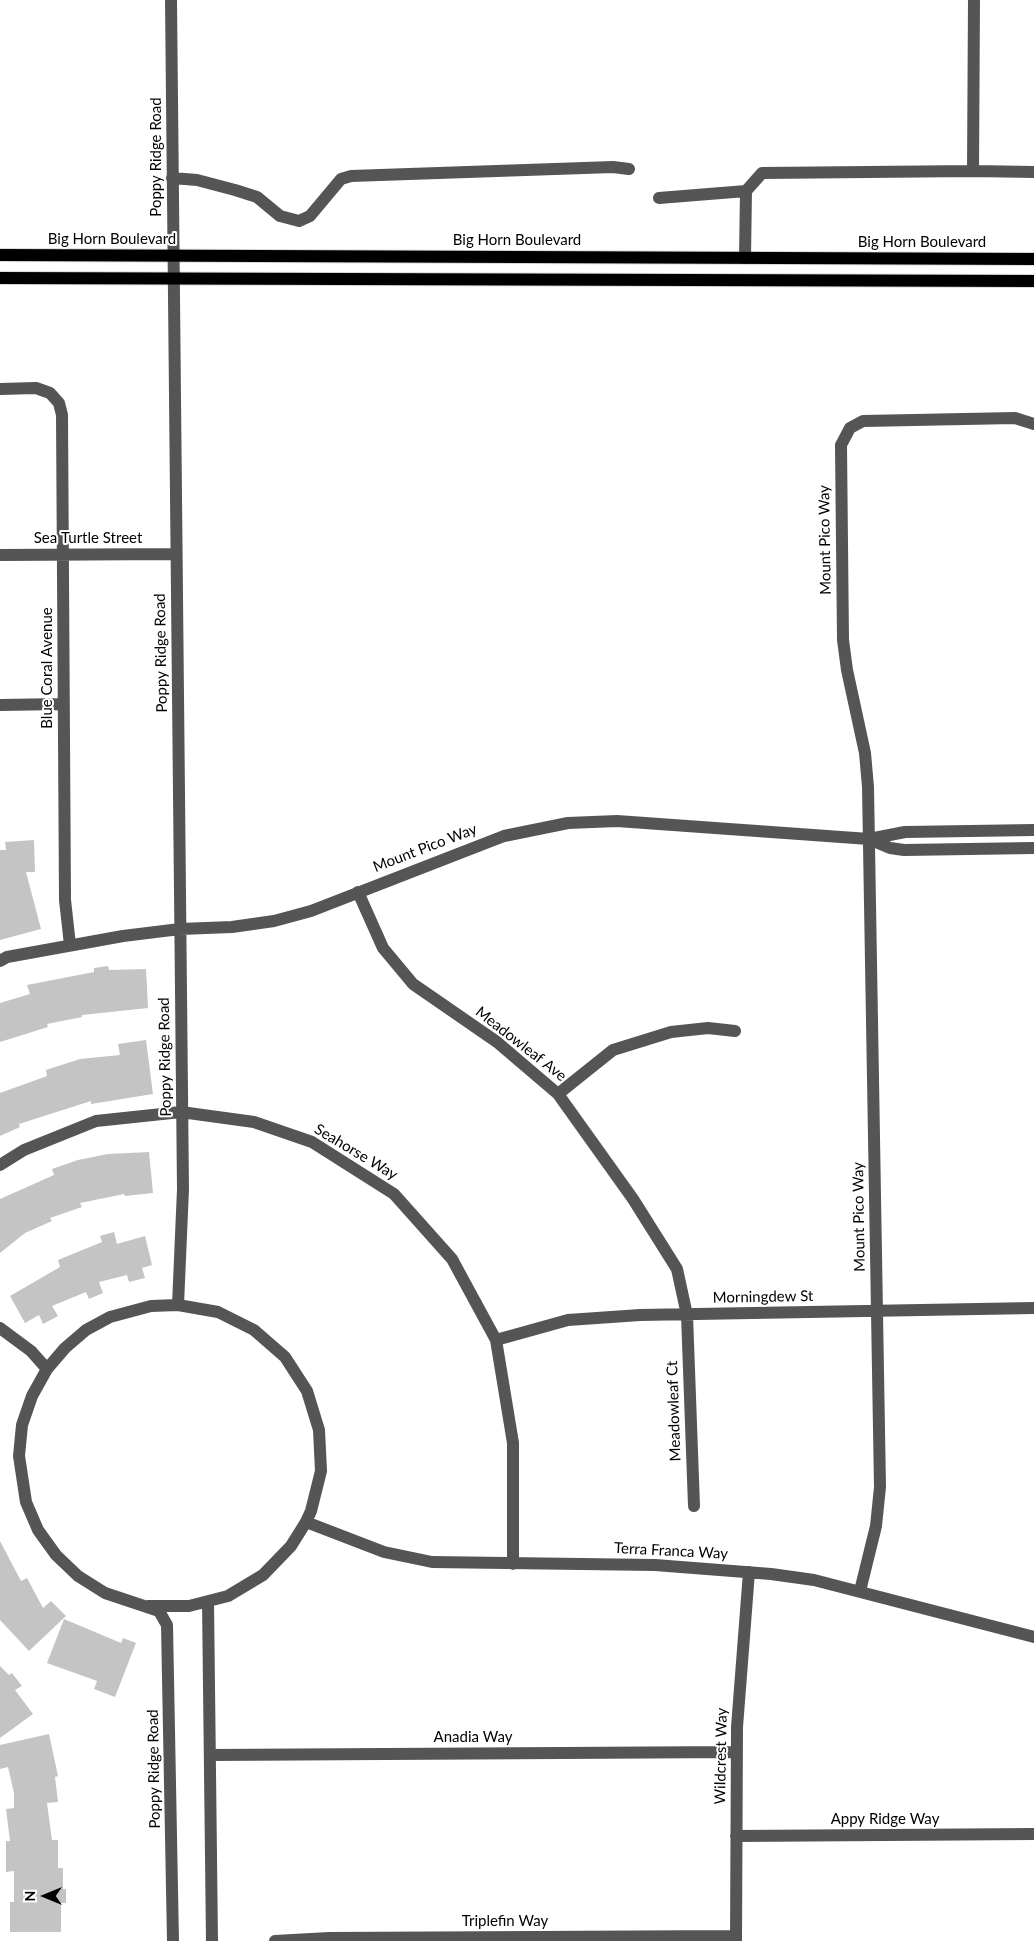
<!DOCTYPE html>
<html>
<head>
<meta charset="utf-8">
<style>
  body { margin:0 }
  #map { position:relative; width:1034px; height:1941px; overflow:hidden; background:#fff; font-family:Lato,sans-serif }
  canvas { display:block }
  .north { position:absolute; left:20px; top:1871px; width:50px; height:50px; -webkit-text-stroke:4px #fff; paint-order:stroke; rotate:270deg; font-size:14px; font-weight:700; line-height:20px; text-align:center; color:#000 }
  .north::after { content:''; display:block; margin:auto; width:18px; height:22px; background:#000; clip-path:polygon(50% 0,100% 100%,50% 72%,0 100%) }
</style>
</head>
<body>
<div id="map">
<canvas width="1034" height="1941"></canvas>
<div class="north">N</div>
</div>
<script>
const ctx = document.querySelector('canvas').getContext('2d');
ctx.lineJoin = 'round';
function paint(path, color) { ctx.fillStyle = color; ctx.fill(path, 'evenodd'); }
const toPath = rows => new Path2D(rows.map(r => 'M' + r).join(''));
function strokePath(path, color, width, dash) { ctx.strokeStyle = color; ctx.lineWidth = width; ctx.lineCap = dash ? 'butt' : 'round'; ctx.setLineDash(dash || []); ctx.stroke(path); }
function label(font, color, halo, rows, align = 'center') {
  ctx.font = font + ' Lato,sans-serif'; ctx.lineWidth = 4; ctx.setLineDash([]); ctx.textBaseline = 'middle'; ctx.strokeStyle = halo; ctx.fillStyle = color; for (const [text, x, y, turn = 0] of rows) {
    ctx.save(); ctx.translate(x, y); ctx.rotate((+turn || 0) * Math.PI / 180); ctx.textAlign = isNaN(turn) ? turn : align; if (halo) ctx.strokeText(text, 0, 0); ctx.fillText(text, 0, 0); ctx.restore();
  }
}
paint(toPath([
  [34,840,35,872,26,872,41,929,0,940,0,850,6,850,5,842],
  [108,966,109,970,146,969,148,1008,82,1015,82,1017,47,1024,48,1027,0,1042,0,1003,30,994,27,985,94,972,94,968],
  [146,1040,153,1094,91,1104,91,1101,19,1124,20,1127,0,1136,0,1093,47,1076,46,1070,80,1059,120,1055,118,1044],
  [149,1152,153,1193,125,1196,124,1194,80,1203,82,1207,50,1218,52,1221,25,1233,0,1253,0,1199,54,1175,52,1169,78,1160,108,1154],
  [114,1232,117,1244,145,1236,152,1265,142,1268,145,1278,129,1282,127,1275,99,1282,103,1293,89,1299,86,1292,52,1306,58,1316,43,1324,39,1315,25,1323,10,1296,60,1267,58,1260,102,1242,100,1236],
  [0,1541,21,1581,27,1578,43,1608,51,1601,66,1616,29,1651,0,1620],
  [64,1619,121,1643,123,1638,136,1643,115,1697,94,1689,97,1681,47,1663],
  [0,1666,9,1675,12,1673,22,1686,15,1690,33,1714,0,1738],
  [49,1734,58,1776,55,1777,58,1802,47,1803,52,1840,58,1840,58,1868,63,1868,63,1889,66,1889,66,1903,61,1903,61,1932,10,1932,10,1902,14,1902,14,1871,6,1872,6,1841,10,1841,6,1809,14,1808,14,1793,8,1767,0,1769,0,1745]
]), '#c4c4c4');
const major = toPath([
  [0,255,1034,259],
  [0,278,1034,281]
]);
strokePath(major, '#dbdbdb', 14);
strokePath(toPath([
  [171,0,183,1189,178,1305],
  [974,0,973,171,1034,172],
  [172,178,197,180,235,190,257,197,280,216,299,221,310,216,341,179,351,176,613,167,629,169],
  [659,198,746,191],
  [745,258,746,191,762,173,973,171],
  [0,389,36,388,50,393,59,403,62,415,65,900,70,945],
  [0,555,176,554],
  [0,705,63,704],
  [869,839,890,848,904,850,1034,848],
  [358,892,383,948,413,984,497,1042,558,1094,633,1199,677,1269,687,1315,694,1506],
  [0,961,7,957,123,936,180,929,232,927,274,921,311,911,504,836,568,823,617,821,869,839,905,832,1034,830],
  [558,1094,613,1050,671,1032,708,1028,735,1031],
  [0,1165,24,1150,96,1121,181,1112,254,1122,312,1142,394,1194,452,1259,496,1340,513,1443,513,1564],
  [0,1328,31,1351,47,1369],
  [496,1340,568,1320,640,1315,1034,1308],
  [306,1522,384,1552,432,1562,655,1565,771,1574,814,1580,1034,1637],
  [860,1591,876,1526,880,1487,868,787,865,753,847,670,843,640,841,445,850,428,863,421,1015,418,1034,424],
  [208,1601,212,1941],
  [148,1606,189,1606,228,1596,263,1575,291,1546,306,1522,311,1511,321,1471,319,1430,307,1391,285,1357,254,1330,218,1312,178,1305,151,1306,110,1317,86,1330,65,1348,47,1369,32,1396,22,1425,19,1456,26,1502,38,1530,56,1555,78,1576,105,1593,159,1611,167,1625,173,1941],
  [210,1755,736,1752],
  [736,1836,1034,1834],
  [275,1941,329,1938,736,1936],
  [736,1941,737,1727,749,1572]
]), '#555', 12);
strokePath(major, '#000', 12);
label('15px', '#000', '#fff', [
  ["Poppy Ridge Road",156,157,-90],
  ["Big Horn Boulevard",112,239],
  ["Big Horn Boulevard",517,240],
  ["Big Horn Boulevard",922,242],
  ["Sea Turtle Street",88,538],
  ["Mount Pico Way",825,540,-91],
  ["Poppy Ridge Road",161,653,-91],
  ["Blue Coral Avenue",47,668,-90],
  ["Mount Pico Way",425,848,-21],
  ["Meadowleaf Ave",521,1044,38],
  ["Poppy Ridge Road",165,1057,-91],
  ["Seahorse Way",356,1152,31],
  ["Mount Pico Way",859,1217,-91],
  ["Morningdew St",763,1297,-1],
  ["Meadowleaf Ct",674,1411,-92],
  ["Terra Franca Way",671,1551,3],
  ["Anadia Way",473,1737],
  ["Wildcrest Way",721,1756,-89],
  ["Poppy Ridge Road",154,1769,-91],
  ["Appy Ridge Way",885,1819],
  ["Triplefin Way",505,1921]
]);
</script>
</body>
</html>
